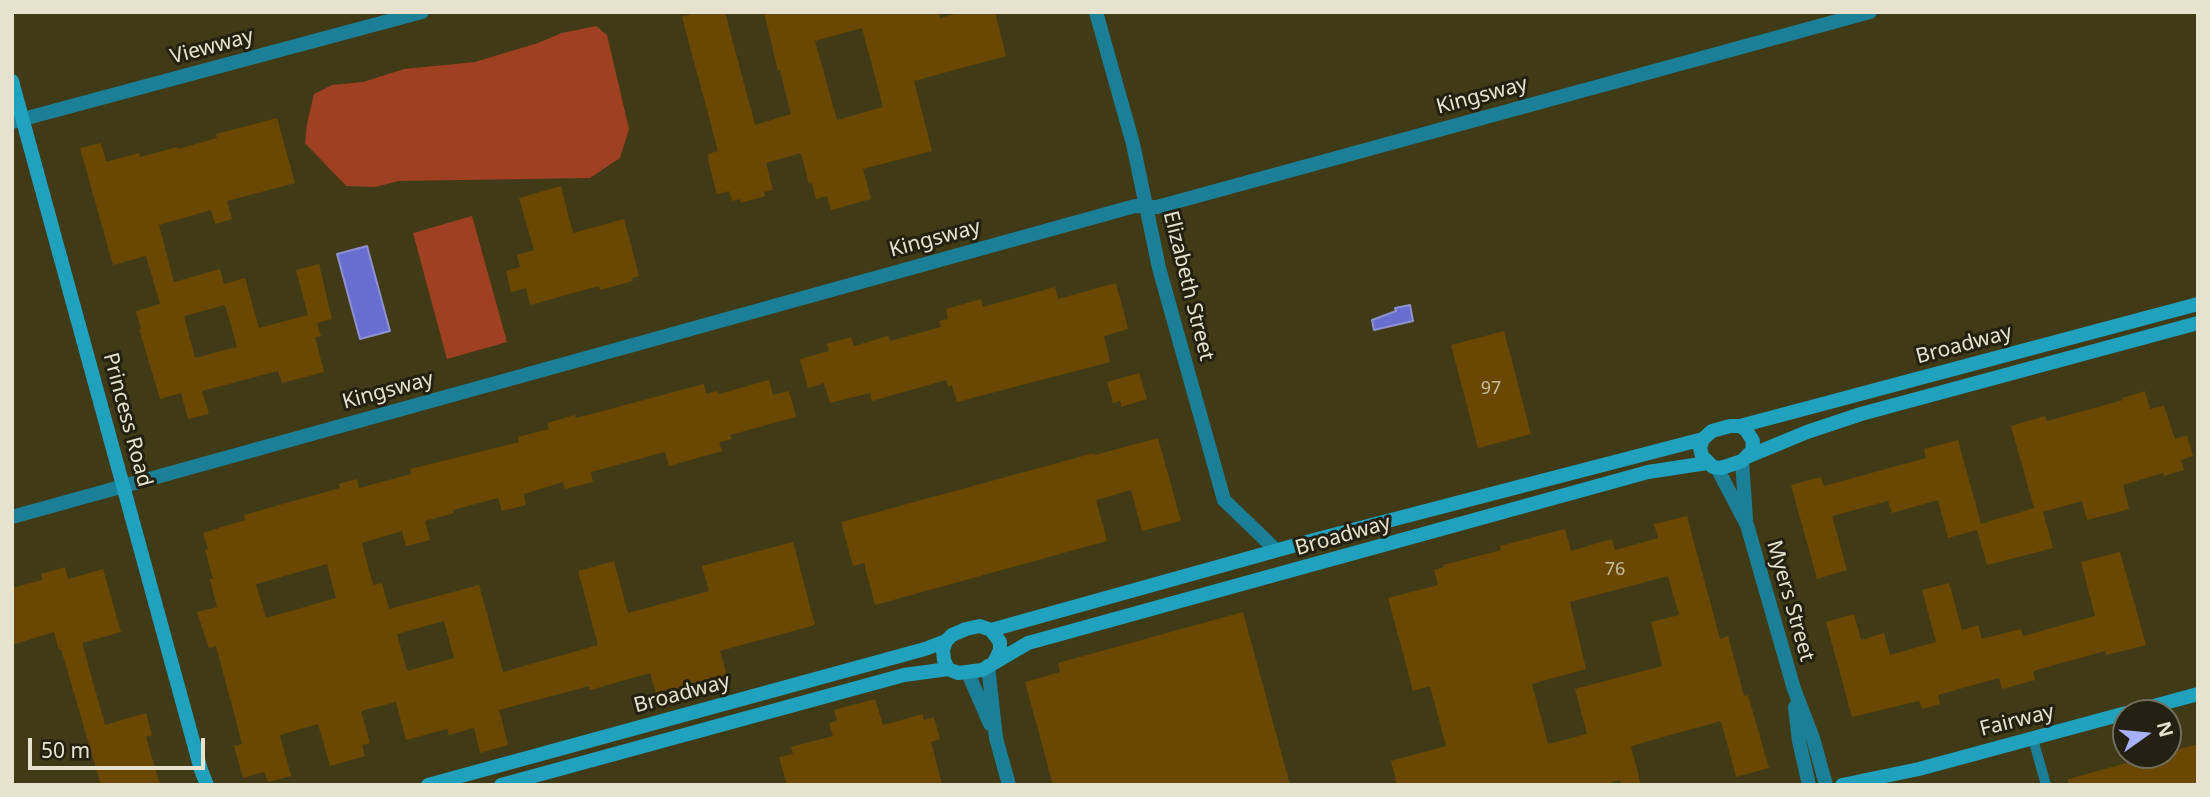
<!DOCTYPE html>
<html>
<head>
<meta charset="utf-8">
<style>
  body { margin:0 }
  #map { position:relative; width:2210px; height:797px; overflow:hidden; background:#413a17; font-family:"Noto Sans",sans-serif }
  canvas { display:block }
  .frame { position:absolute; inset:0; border:14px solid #e6e2ce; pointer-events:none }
  .north { position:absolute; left:2112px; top:699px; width:70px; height:70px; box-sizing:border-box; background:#242112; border:2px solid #726e5d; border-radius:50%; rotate:75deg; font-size:19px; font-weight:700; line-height:28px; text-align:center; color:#e6e2ce }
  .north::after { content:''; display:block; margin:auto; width:24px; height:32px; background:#a7b1fc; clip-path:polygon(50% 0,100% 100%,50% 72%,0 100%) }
  .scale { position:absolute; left:28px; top:738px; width:177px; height:32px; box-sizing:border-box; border:4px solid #e6e2ce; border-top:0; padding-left:9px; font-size:21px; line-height:24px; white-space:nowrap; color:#e6e2ce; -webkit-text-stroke:5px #242112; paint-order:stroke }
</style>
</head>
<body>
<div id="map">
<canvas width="2210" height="797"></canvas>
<div class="frame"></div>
<div class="north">N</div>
<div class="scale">50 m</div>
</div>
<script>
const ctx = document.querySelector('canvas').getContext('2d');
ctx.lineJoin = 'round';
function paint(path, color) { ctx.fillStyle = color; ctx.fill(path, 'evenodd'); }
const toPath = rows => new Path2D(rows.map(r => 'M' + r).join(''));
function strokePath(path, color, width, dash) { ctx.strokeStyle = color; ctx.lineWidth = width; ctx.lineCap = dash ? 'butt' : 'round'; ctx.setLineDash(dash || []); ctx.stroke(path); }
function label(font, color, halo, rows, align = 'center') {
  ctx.font = font + ' "Noto Sans",sans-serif'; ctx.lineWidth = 6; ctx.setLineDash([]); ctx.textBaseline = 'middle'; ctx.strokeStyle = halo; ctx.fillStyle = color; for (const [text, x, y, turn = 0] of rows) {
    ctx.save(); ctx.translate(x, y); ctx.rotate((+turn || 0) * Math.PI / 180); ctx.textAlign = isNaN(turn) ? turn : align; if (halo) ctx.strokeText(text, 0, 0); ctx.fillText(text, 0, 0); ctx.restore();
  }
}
paint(toPath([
  [596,26,607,35,629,129,620,158,590,178,399,181,375,187,346,186,305,143,307,124,314,94,332,85,363,82,404,69,475,62,538,43,562,33],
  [472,216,507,342,447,359,413,233]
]), '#9f4022');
const water = toPath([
  [367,246,390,331,360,339,337,254,367,246],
  [1410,305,1413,321,1374,330,1372,320,1396,311,1395,308,1410,305]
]);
paint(water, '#686ecf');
strokePath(water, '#8e91cf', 2);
paint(toPath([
  [698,12,725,12,755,125,791,114,780,70,778,71,764,12,939,12,940,18,962,12,995,12,1006,56,914,81,932,151,863,169,871,199,831,210,827,196,816,199,812,183,809,184,801,153,766,163,773,190,764,192,765,196,741,203,740,199,732,201,729,191,717,194,709,164,708,154,718,151,682,17],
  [862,28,883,107,837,120,815,41],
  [277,118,295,183,227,201,232,219,215,224,211,210,159,225,174,282,220,269,224,284,245,278,259,328,308,315,296,270,319,264,332,319,317,323,321,336,315,337,324,372,282,383,278,371,202,391,209,414,188,419,181,393,160,399,139,329,141,329,136,311,160,304,146,256,113,265,80,148,101,143,106,162,139,153,140,157,177,147,178,149,217,138,216,134],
  [225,305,237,347,195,358,184,316],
  [561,186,573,233,624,219,639,276,632,278,633,281,600,290,599,286,530,305,526,288,511,292,506,271,520,267,517,255,534,250,519,198],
  [1116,283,1128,329,1104,336,1110,362,957,402,952,385,948,387,946,380,872,401,870,393,830,403,824,383,808,388,800,359,829,351,827,344,851,337,854,346,888,336,890,341,941,327,939,321,948,319,946,309,981,299,983,307,1055,287,1058,299],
  [1504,331,1531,434,1478,448,1451,345],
  [1139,373,1147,399,1121,407,1120,401,1113,403,1107,382],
  [769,380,773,395,789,391,796,417,730,435,732,439,719,442,722,451,669,466,665,452,591,472,593,482,565,489,563,482,524,494,526,505,502,511,498,498,453,510,454,513,425,521,430,540,406,546,402,531,362,543,373,585,382,583,389,609,479,585,503,672,598,645,578,571,614,561,628,613,709,591,702,566,793,542,815,625,720,651,727,676,712,680,713,682,670,693,669,689,656,693,650,673,590,690,589,686,499,710,508,745,480,753,474,728,449,735,447,729,406,740,396,702,361,711,370,743,362,745,365,756,330,766,318,724,280,735,291,776,268,782,264,772,243,778,234,746,242,744,216,646,209,648,197,612,217,607,210,579,213,579,205,550,208,549,203,533,245,520,244,515,340,488,339,484,357,479,359,488,411,474,410,469,519,442,518,437,549,429,547,423,575,415,576,418,704,384,706,394,718,391,719,394],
  [327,564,336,598,266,618,256,584],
  [444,621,454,658,407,671,397,634],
  [2145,391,2150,409,2164,406,2175,439,2187,435,2193,456,2181,460,2184,470,2164,476,2163,473,2123,485,2129,509,2087,520,2082,501,2043,512,2053,548,1987,565,1977,530,1948,538,1938,500,1892,513,1888,501,1832,516,1847,570,1817,579,1791,485,1821,477,1824,486,1926,458,1924,449,1958,440,1981,524,2034,508,2011,426,2045,416,2047,421,2123,400,2122,398],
  [1158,438,1181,521,1142,531,1131,490,1096,500,1107,541,875,605,864,563,853,566,841,522,1094,453,1095,455],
  [1687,516,1720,639,1728,636,1744,696,1748,695,1769,768,1736,777,1721,721,1631,746,1641,785,1622,785,1620,780,1603,785,1397,785,1391,761,1446,746,1430,686,1413,691,1388,598,1438,585,1434,570,1444,567,1443,565,1501,550,1500,546,1565,529,1571,551,1612,539,1615,550,1658,538,1654,524],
  [1668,576,1679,615,1651,622,1662,666,1575,689,1587,734,1548,744,1532,684,1586,669,1570,602],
  [2120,552,2146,645,2106,655,2105,651,2033,671,2035,680,2002,689,1999,678,1938,695,1940,704,1922,709,1919,701,1852,717,1826,622,1854,614,1861,640,1884,633,1890,655,1936,642,1922,590,1949,583,1962,630,1978,625,1982,639,2021,629,2023,636,2095,616,2081,562],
  [65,567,68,579,103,569,121,632,82,643,105,725,146,713,152,735,146,737,160,785,101,785,61,649,59,650,54,632,12,645,12,588,42,580,41,574],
  [1243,612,1290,785,1053,785,1025,682,1060,672,1058,663],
  [875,699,883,725,923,714,924,720,934,717,940,739,931,742,942,785,787,785,779,757,793,754,791,747,833,736,829,723,837,721,834,710],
  [2198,744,2198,785,2068,785,2068,779,2156,755,2168,755,2168,752]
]), '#6a4804');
strokePath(toPath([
  [2033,739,2046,785]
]), '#1b8097', 10);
strokePath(toPath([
  [1096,12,1133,144,1159,268,1224,500,1276,550],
  [12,122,422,12],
  [1742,461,1746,519],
  [1717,468,1747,525,1794,689,1813,738,1826,785],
  [12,517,1135,206,1157,207,1870,12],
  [988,666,996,738,1009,785],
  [968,673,990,724],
  [1795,707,1799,741,1809,785]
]), '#1b8097', 14);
strokePath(toPath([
  [12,81,201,770,207,785],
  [1730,426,1740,426,1746,430,1753,441,1752,451,1742,461,1721,468,1713,467,1702,456,1700,448,1703,439,1712,431,1730,426],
  [1740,426,2198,304],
  [1749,456,1807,432,1861,414,2198,323],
  [991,630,1314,540,1703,439],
  [994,663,1028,643,1648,472,1707,463],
  [2128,713,2198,694],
  [428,785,925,649,946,641,952,635,966,629,980,626,991,630,1000,642,1000,650,994,663,982,670,958,673,948,669,944,660,943,650,946,641],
  [501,785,904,675,948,669],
  [1842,785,1919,769,2126,713]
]), '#20a2bf', 14);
label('18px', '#c7bc9c', null, [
  ["97",1491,389],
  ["76",1615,570]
]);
label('21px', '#e6e2ce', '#242112', [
  ["Viewway",212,47,-15],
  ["Kingsway",1482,96,-15],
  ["Kingsway",935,239,-15],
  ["Elizabeth Street",1188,286,76],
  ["Broadway",1964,345,-15],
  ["Kingsway",388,391,-15],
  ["Princess Road",127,420,75],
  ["Broadway",1343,536,-16],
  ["Myers Street",1790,601,74],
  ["Broadway",682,694,-15],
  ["Fairway",2017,721,-14]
]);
</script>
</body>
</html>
